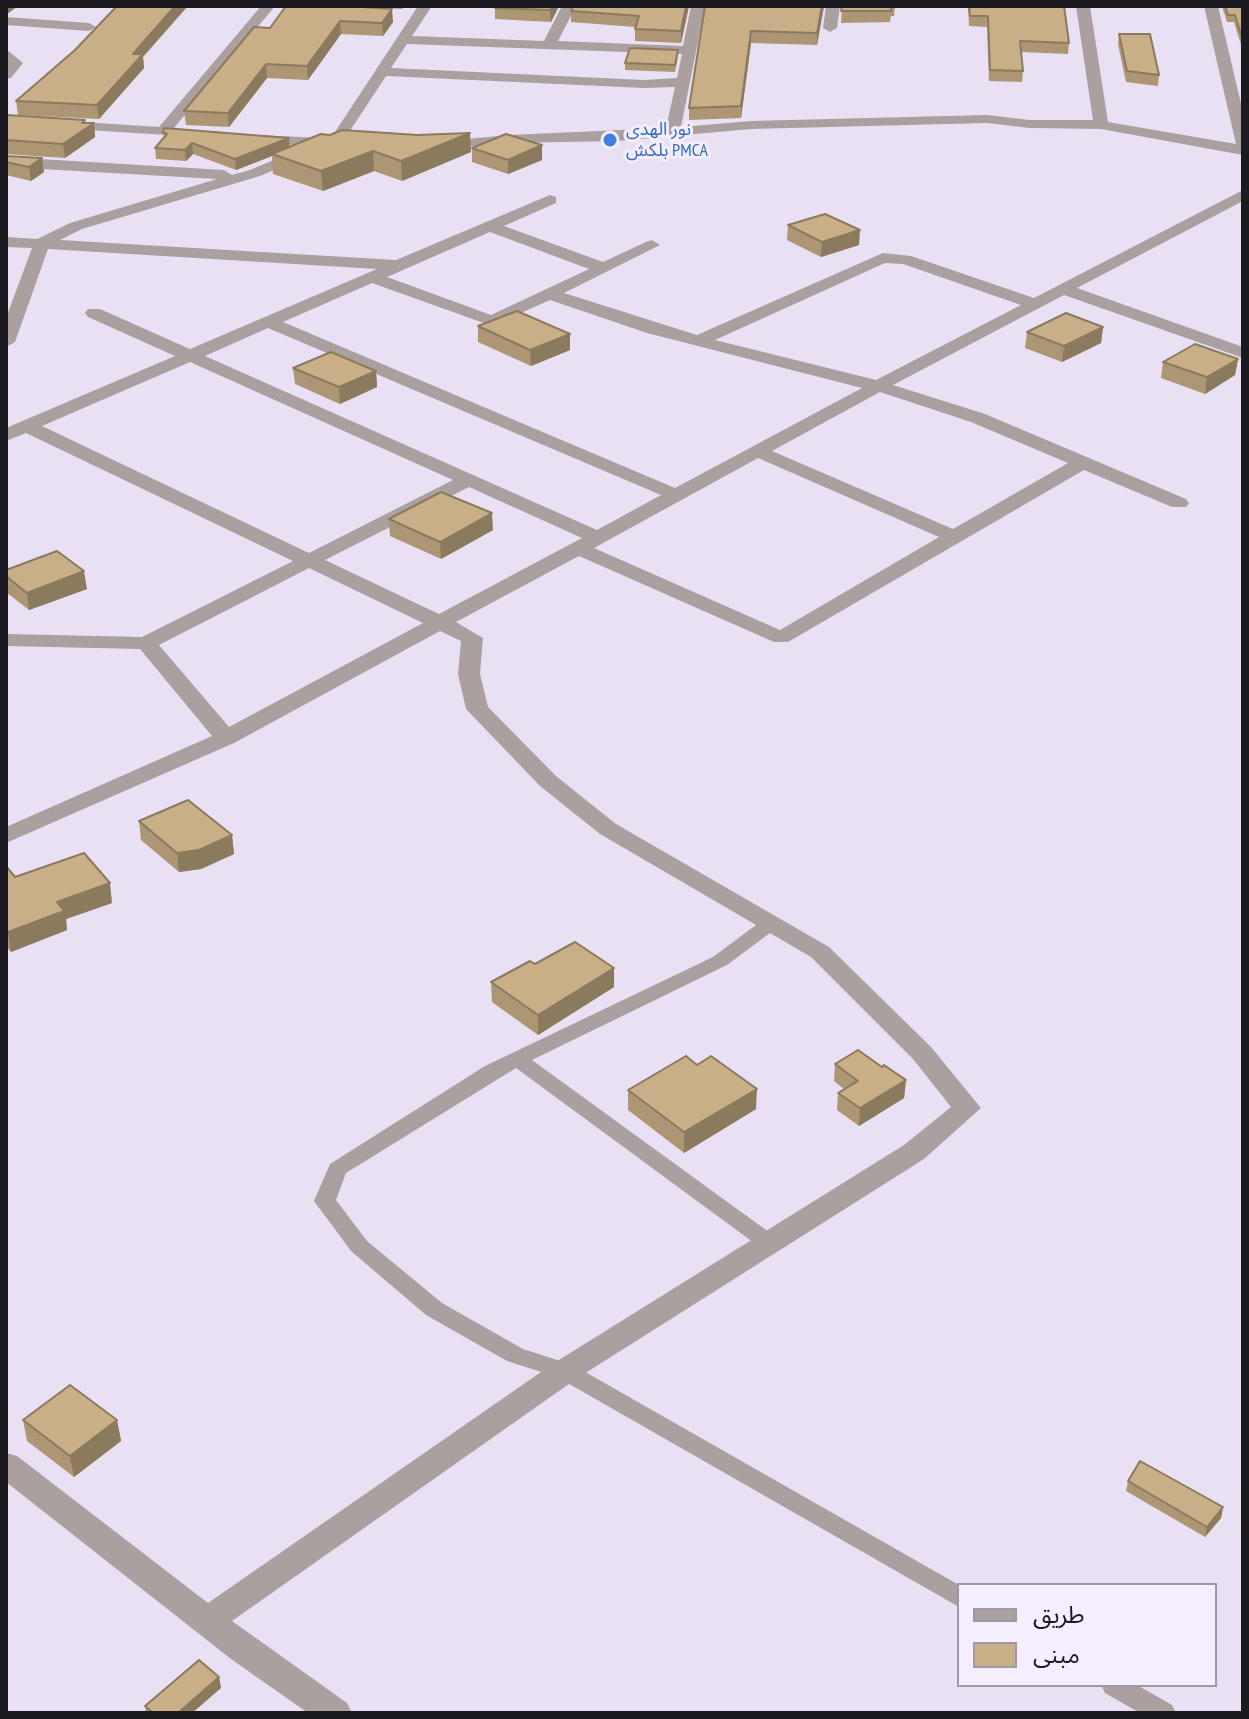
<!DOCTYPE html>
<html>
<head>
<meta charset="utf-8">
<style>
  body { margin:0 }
  #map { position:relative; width:1249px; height:1719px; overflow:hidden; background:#e9e0f4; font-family:"PT Sans Narrow","Noto Sans Arabic",sans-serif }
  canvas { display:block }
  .frame { position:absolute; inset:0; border:8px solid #1d1920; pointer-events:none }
  .legend { position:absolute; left:957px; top:1583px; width:260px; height:104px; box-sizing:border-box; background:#f5eefe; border:2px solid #9f99a5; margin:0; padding:10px 14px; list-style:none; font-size:24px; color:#1d1920 }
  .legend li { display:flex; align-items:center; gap:16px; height:40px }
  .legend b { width:40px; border:2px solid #9f99a5 }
</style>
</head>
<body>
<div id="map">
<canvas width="1249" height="1719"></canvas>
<div class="frame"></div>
<ul class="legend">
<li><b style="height:10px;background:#aba0a0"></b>طريق</li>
<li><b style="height:22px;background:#c8af87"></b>مبنى</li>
</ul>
</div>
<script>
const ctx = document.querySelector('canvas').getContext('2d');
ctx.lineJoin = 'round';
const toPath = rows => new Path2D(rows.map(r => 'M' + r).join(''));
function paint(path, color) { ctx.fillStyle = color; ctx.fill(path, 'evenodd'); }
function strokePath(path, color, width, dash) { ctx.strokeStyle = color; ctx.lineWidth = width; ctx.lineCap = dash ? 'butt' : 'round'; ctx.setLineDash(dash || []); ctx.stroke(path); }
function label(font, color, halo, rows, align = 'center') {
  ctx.font = font + ' "PT Sans Narrow","Noto Sans Arabic",sans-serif'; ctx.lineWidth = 6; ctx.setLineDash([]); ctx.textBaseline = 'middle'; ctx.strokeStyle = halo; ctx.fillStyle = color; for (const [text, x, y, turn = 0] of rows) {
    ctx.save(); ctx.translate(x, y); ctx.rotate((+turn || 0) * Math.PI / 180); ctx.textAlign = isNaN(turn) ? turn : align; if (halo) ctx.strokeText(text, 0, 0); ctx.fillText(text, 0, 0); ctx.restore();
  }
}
paint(toPath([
  [771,917,780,923,778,927,727,965,532,1060,777,1238,780,1243,777,1248,761,1248,516,1068,346,1173,336,1200,367,1241,442,1303,523,1349,573,1365,959,1585,959,1607,557,1377,507,1361,426,1315,351,1251,314,1201,330,1164,485,1066,713,957,764,919,771,917],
  [1101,1685,1137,1685,1172,1705,1176,1713,1140,1713,1105,1693,1101,1685]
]), '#aba0a0');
paint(toPath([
  [261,6,275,6,174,128,200,131,200,137,6,125,6,117,159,127,261,6],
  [418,6,432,6,412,36,544,41,562,6,576,6,558,41,683,46,691,6,705,6,681,127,751,121,987,115,1030,120,1093,120,1076,6,1090,6,1108,122,1236,144,1204,6,1218,6,1243,112,1243,155,1101,129,1030,128,987,123,751,129,618,141,509,143,440,149,433,145,435,142,509,135,666,128,675,87,644,88,386,76,340,146,329,147,260,176,82,229,60,240,396,260,550,195,556,197,556,203,504,226,603,262,646,242,652,240,660,245,564,293,697,335,883,253,911,256,1034,298,1243,190,1243,201,1077,288,1243,347,1243,358,1064,295,893,385,985,414,1186,499,1189,503,1186,507,1172,507,1084,470,788,642,774,642,579,556,456,622,483,638,480,674,488,707,556,776,616,824,829,947,931,1047,981,1108,924,1159,576,1379,232,1621,347,1703,352,1713,308,1713,231,1659,6,1482,6,1453,17,1456,208,1603,554,1363,904,1145,951,1107,913,1059,811,957,600,834,540,786,466,709,458,674,461,641,440,631,234,743,6,843,6,827,212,736,140,649,6,646,6,634,142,637,293,561,26,433,6,441,6,428,175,356,88,317,85,313,88,309,100,309,190,349,377,269,48,249,15,342,6,347,6,318,32,248,6,247,6,237,37,239,70,223,217,179,6,167,6,157,224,170,232,175,250,170,307,146,260,142,255,141,255,135,325,138,333,135,418,6],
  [407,44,682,54,677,78,644,80,391,68,407,44],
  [490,232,589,269,491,315,387,277,490,232],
  [885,263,903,264,1021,305,876,380,715,340,885,263],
  [372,283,492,326,550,300,647,333,862,388,675,488,283,322,372,283],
  [268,328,661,495,597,530,205,356,268,328],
  [190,362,453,480,309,553,42,426,190,362],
  [880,392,971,422,1068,463,953,529,772,451,880,392],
  [758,458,939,537,780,630,594,548,758,458],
  [469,487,582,538,439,614,325,560,469,487],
  [309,568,423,623,229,727,159,645,309,568],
  [826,6,840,6,837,28,830,32,823,28,826,6],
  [6,17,89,23,96,27,89,31,6,25,6,17],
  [6,49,23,63,11,78,6,79,6,49]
]), '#aba0a0');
paint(toPath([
  [286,6,393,22,383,36,341,34,308,80,267,78,229,127,186,125,184,111,270,28],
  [349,6,404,6,402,9],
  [559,6,551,22,495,19,495,8],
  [573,6,689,6,681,43,635,41,635,27,571,22,571,11],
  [705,6,824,6,817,45,751,43,741,118,689,120,689,108],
  [842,6,895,6,894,16,891,16,890,22,841,23],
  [968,6,1064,6,1069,43,1068,54,1021,52,1023,71,1022,82,989,81,987,27,969,26],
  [1222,6,1243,6,1243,51,1234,22,1227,22],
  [1119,34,1159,75,1158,86,1126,82,1118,44],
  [143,57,144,68,99,119,18,115,16,101],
  [678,57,675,72,625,70,625,63],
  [6,115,85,120,85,123,94,123,95,137,65,158,6,154],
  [163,132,290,146,471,152,402,181,374,171,323,191,273,174,272,156,236,170,193,154,186,161,156,159,155,148,164,138],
  [542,145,542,160,508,174,472,162,472,148],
  [6,156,42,158,44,172,31,181,6,175],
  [788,225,859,245,821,257,787,240],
  [478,326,570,334,570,350,531,366,478,342],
  [1103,327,1101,343,1062,362,1025,348,1027,332],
  [1238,359,1235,375,1205,394,1161,378,1163,362],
  [293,368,376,371,377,387,340,404,295,384],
  [389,519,493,530,441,559,390,536],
  [6,570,87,589,29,610,6,592],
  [139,821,232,835,234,854,201,869,179,872,141,840],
  [6,866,15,877,112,903,66,919,67,930,11,952,6,946],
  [535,964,614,968,614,987,538,1035,492,1002,491,982],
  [835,1064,882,1067,906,1080,904,1098,859,1126,837,1110,838,1093,844,1089,834,1081],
  [628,1090,756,1109,684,1153,628,1110],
  [23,1420,117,1420,121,1441,74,1477,27,1441],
  [1128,1481,1223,1507,1221,1518,1205,1537,1126,1491],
  [219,1677,221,1688,192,1713,146,1713,145,1706]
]), '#ac9674');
paint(toPath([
  [6,6,18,6,6,15],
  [175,6,188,6,143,57,144,68,99,119,97,105,133,54],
  [553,6,559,6,551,22,550,10],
  [686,6,689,6,681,43,681,31],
  [822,6,824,6,817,45,817,33],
  [392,9,393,22,383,36,382,23],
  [340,21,341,34,308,80,307,66],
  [751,31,751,43,741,118,741,106],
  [266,64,267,78,229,127,228,113],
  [85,120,86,129,94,123,95,137,65,158,63,144],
  [470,133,471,152,402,181,401,161],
  [289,138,290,149,272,154,272,156,236,170,235,159],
  [192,143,193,154,186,161,185,150],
  [542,145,542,160,508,174,508,160],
  [373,151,374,171,323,191,321,171],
  [42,158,44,172,31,181,29,167],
  [860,230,859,245,821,257,822,242],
  [1103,327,1101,343,1062,362,1064,346],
  [570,334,570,350,531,366,530,350],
  [1238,359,1235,375,1205,394,1207,377],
  [376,371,377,387,340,404,339,387],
  [492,513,493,530,441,559,440,542],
  [84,571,87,589,29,610,27,593],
  [232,835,234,854,201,869,179,872,177,853],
  [110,883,112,903,66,919,67,930,11,952,8,932,57,902],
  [614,968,614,987,538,1035,538,1015],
  [906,1080,904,1098,859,1126,860,1108],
  [757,1089,756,1109,684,1153,684,1132],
  [117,1420,121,1441,74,1477,70,1456],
  [1223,1507,1221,1518,1205,1537,1207,1527],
  [219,1677,221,1688,192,1713,178,1713]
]), '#8c7a5e');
const building = toPath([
  [117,6,175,6,133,54,143,54,97,105,16,101,75,50,117,6],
  [286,6,348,6,392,9,382,23,340,21,307,66,266,64,228,113,184,111,254,27,270,28,286,6],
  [496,6,553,6,550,10,495,8,496,6],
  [573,6,686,6,681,31,635,29,639,16,571,11,573,6],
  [705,6,822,6,817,33,751,31,741,106,689,108,705,6],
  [842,6,891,6,891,11,841,11,842,6],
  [969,6,1064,6,1069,43,1020,41,1023,71,990,70,988,16,970,16,969,6],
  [1225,6,1243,6,1243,41,1235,15,1228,15,1225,6],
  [1119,34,1150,34,1159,75,1127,71,1119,34],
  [630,48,678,50,675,65,625,63,630,48],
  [6,115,85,120,82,123,94,123,63,144,6,140,6,115],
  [164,128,289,138,235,159,192,143,185,150,155,148,167,134,163,132,164,128],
  [342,130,417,135,470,133,401,161,373,151,321,171,272,154,321,134,330,135,342,130],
  [506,134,542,145,508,160,472,148,506,134],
  [6,156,42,158,29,167,6,162,6,156],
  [825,214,860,230,822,242,788,225,825,214],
  [517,311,570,334,530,350,478,326,517,311],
  [1066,313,1103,327,1064,346,1027,332,1066,313],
  [1195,344,1238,359,1207,377,1163,362,1195,344],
  [331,352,376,371,339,387,293,368,331,352],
  [441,492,492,513,440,542,389,519,441,492],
  [57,551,84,571,27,593,6,576,6,570,57,551],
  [188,800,232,835,199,850,177,853,139,821,188,800],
  [84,853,110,883,57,902,64,911,8,932,6,930,6,866,15,877,84,853],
  [575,942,614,968,538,1015,491,982,530,961,535,964,575,942],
  [858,1050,882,1067,884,1065,906,1080,860,1108,838,1093,858,1081,835,1064,858,1050],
  [686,1056,697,1065,711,1056,757,1089,684,1132,628,1090,686,1056],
  [70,1385,117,1420,70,1456,23,1420,70,1385],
  [1140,1461,1223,1507,1207,1527,1128,1481,1140,1461],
  [199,1660,219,1677,178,1713,153,1713,145,1706,199,1660]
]);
paint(building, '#c8af87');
strokePath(building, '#8c7a5e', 2);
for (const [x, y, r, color] of [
  [610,140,8,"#3f7fe0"]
]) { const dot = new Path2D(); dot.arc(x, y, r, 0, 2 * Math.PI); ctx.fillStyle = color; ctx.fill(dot); strokePath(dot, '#f5eefe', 3); }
label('18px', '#366cbe', '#f5eefe', [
  ["نور الهدى",626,130],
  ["بلكش PMCA",626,151]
], 'left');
</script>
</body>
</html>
